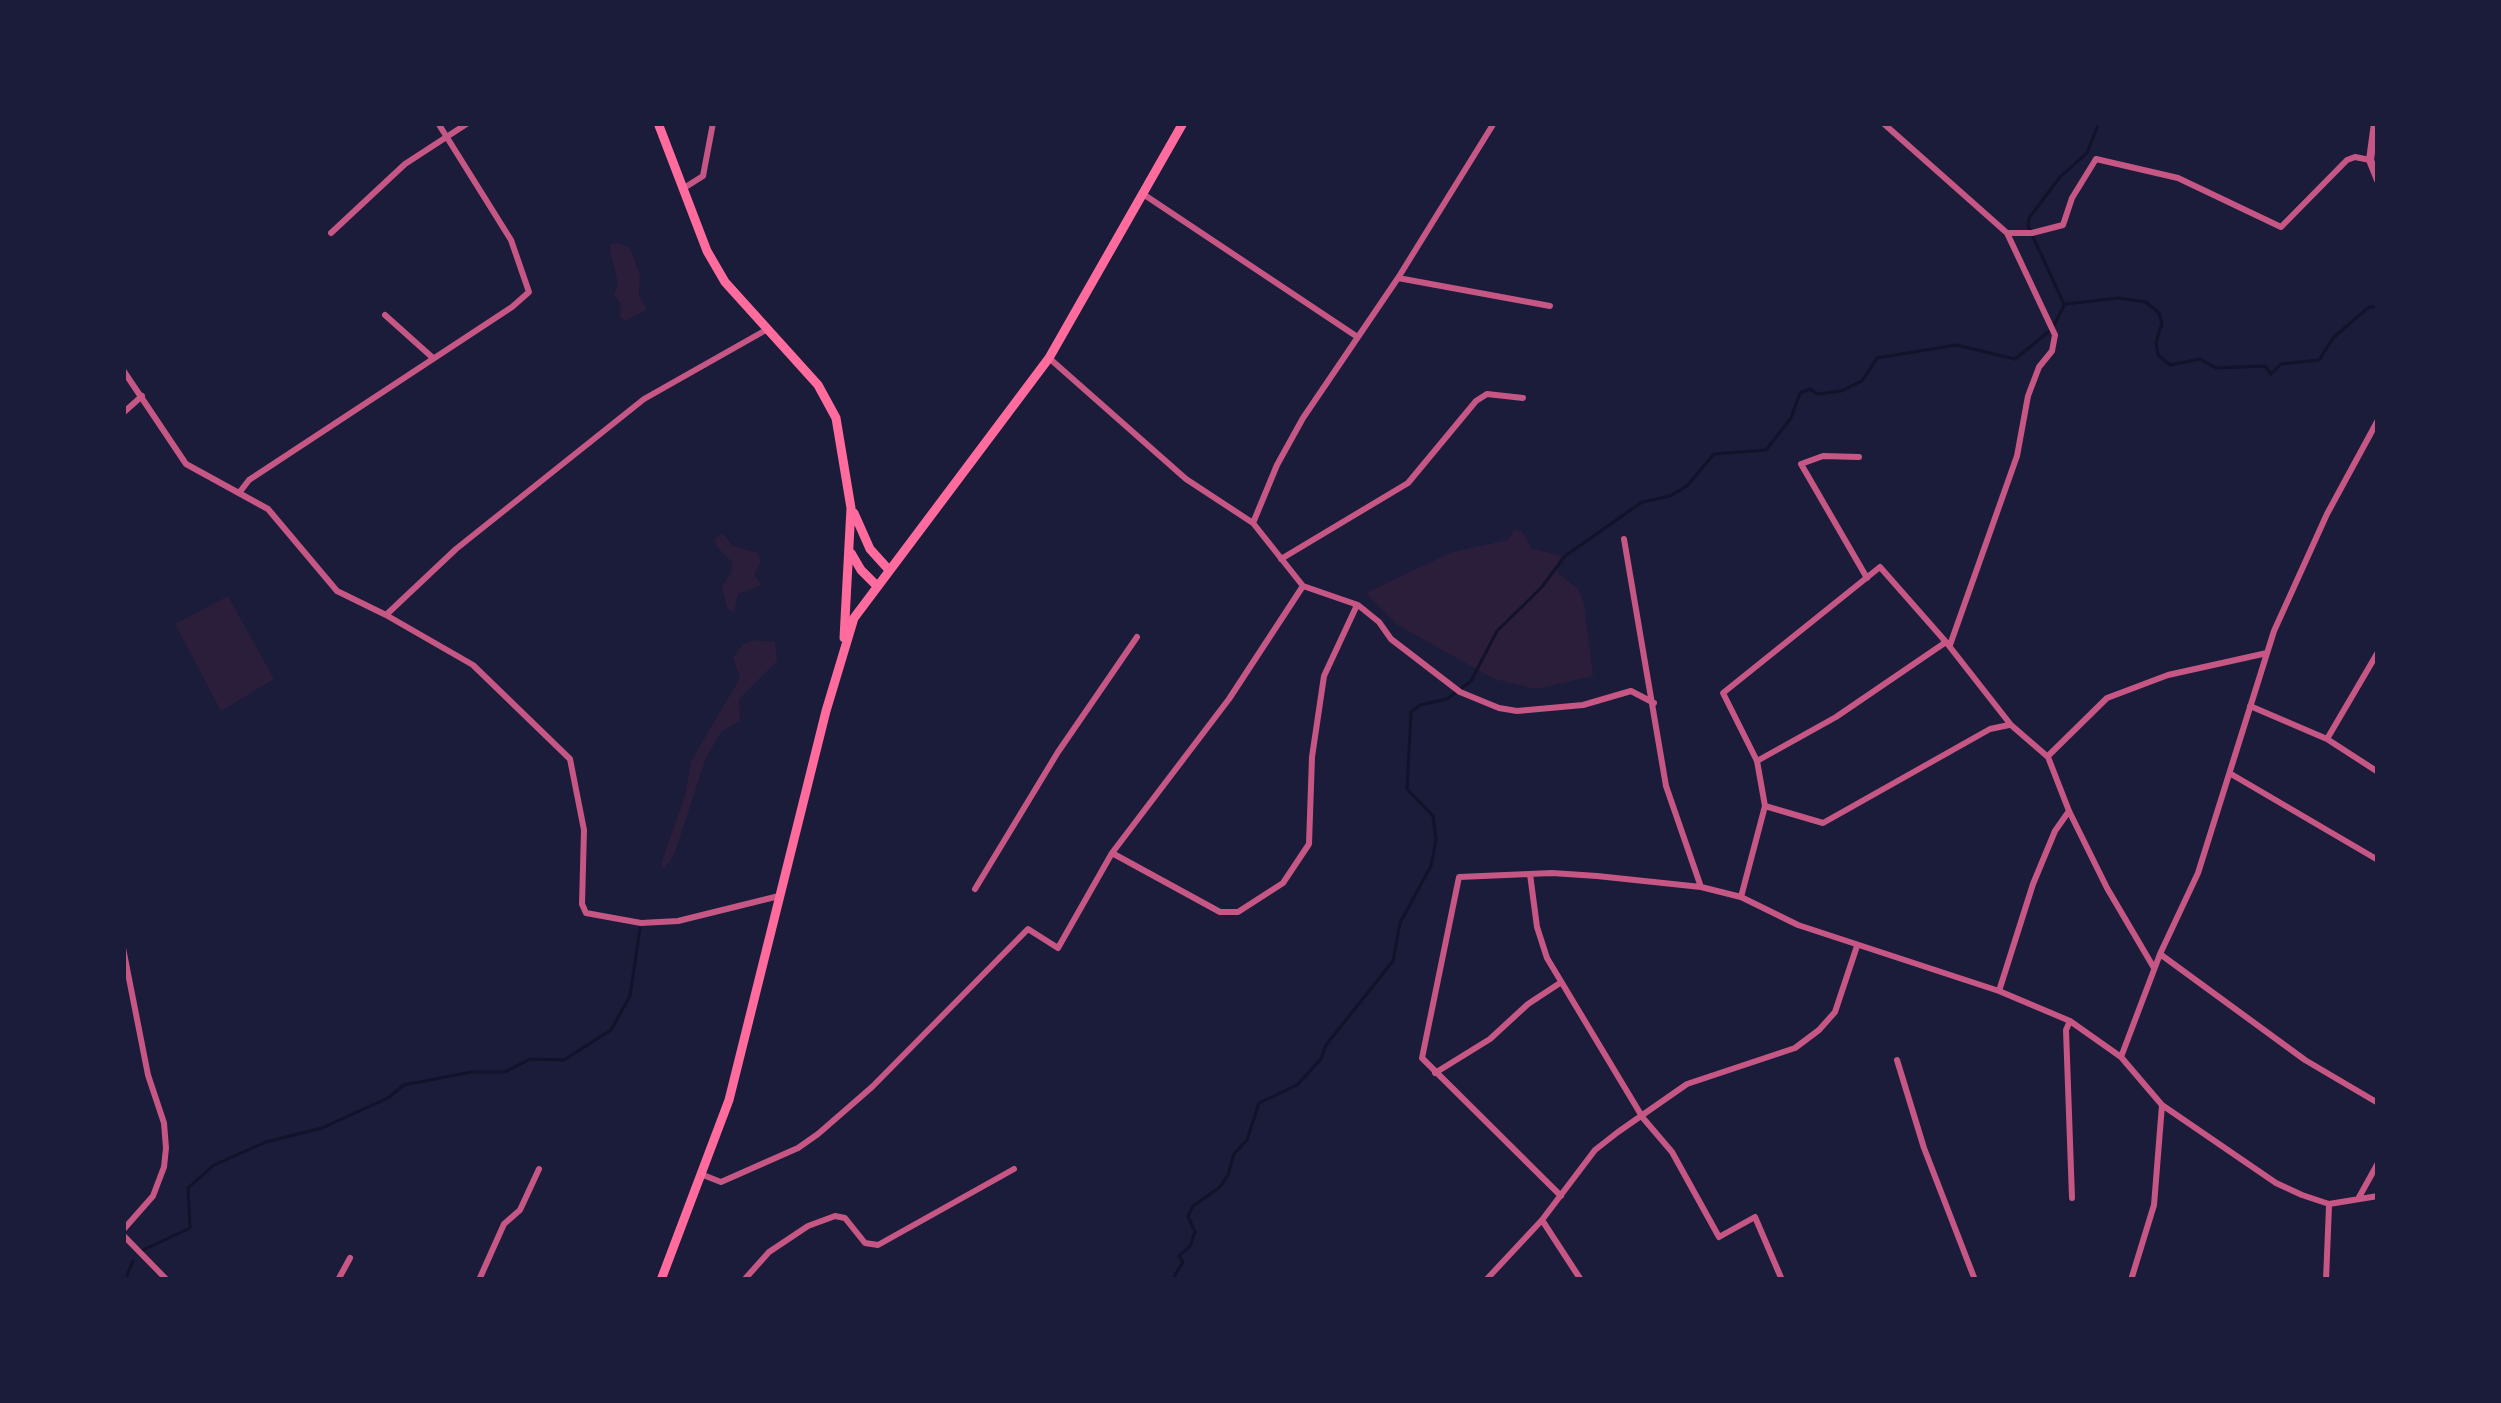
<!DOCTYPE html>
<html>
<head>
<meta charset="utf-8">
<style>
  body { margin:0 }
  #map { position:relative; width:2501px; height:1403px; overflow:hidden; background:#1b1b3a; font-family:"Fira Sans",sans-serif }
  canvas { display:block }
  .frame { position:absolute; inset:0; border:126px solid #1b1b3a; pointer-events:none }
</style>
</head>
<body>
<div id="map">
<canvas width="2501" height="1403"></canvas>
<div class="frame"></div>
</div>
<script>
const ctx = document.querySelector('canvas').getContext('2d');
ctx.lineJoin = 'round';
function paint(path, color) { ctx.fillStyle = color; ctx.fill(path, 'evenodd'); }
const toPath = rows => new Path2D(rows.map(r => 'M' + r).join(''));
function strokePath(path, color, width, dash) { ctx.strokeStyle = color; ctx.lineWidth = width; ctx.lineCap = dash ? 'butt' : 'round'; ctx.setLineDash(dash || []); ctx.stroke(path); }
paint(toPath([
  [618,243,630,248,640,275,639,295,647,310,625,321,620,317,621,304,614,295,618,283,610,250,611,244],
  [1514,529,1522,531,1532,549,1561,555,1557,572,1578,589,1584,603,1593,676,1536,689,1494,679,1399,626,1366,593,1452,552,1508,540],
  [723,534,733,546,758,553,761,561,754,575,762,585,738,594,734,612,727,609,722,586,731,573,732,562,716,546,715,538],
  [228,596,274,679,221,711,175,624],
  [754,640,775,642,777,661,739,699,740,721,721,732,706,758,674,855,664,869,661,864,685,795,691,761,740,678,733,657,743,644]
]), '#2a1e3b');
strokePath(toPath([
  [2064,304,2028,226,2029,218,2060,177,2087,153,2099,123],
  [143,1250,190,1228,188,1188,214,1165,266,1142,322,1128,388,1098,404,1085,471,1072,505,1072,530,1059,564,1060,611,1030,630,996,640,928],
  [125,1280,133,1261],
  [1172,1280,1183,1262,1179,1256,1190,1246,1195,1232,1188,1216,1193,1206,1220,1187,1228,1175,1234,1154,1247,1140,1259,1103,1297,1085,1321,1059,1326,1045,1393,961,1400,923,1431,866,1436,840,1433,816,1407,789,1411,712,1420,705,1447,699,1471,681,1497,631,1541,588,1565,556,1642,502,1670,496,1687,486,1714,454,1766,450,1791,418,1800,393,1810,389,1818,394,1841,391,1862,381,1877,358,1956,345,2015,359,2052,329,2065,304,2119,298,2146,302,2159,313,2162,323,2156,342,2158,355,2170,365,2200,359,2216,368,2265,366,2271,374,2281,364,2319,360,2333,338,2369,307,2378,307]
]), '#12122b', 3);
strokePath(toPath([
  [1883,123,2007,233,2055,335,2052,351,2039,367,2028,396,2017,456,1950,645],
  [684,188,703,176,713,123],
  [1143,194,1356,336],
  [331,233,405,164,468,123],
  [2007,233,2032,233,2063,225,2072,198,2096,159,2178,178,2281,227,2347,160,2355,157,2370,160],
  [1398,278,1550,306],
  [385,315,433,358],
  [1049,358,1186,479,1253,523,1303,586,1358,605,1379,622,1391,639,1460,692,1499,708,1517,711,1583,705,1631,691,1654,703],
  [123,370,186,464,268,509,337,591,386,615,473,665,570,759,584,830,582,904,586,913,641,923,678,921,779,896],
  [123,413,142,396],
  [1859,457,1823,456,1801,464,1867,578],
  [239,493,249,480,512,307,529,292,511,240,438,123],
  [1253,523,1277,465,1303,418,1398,278,1494,123],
  [1624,539,1666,786,1701,887],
  [1281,559,1408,483,1476,401,1487,394,1523,398],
  [386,615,456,549,644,399,766,330],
  [2250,706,2327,739,2378,772],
  [2327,739,2378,652],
  [2049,755,2107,698,2168,675,2267,653],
  [1757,761,1836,717,1946,642],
  [2231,774,2378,860],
  [1765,806,1823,823,1990,729,2009,725],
  [1112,853,1220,912,1238,912,1283,883,1309,844,1312,757,1324,676,1357,605],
  [123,865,123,889],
  [1530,874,1537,927,1547,958,1643,1118,1672,1152,1719,1237,1755,1217,1782,1280],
  [975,889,1058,752,1137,637],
  [1741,897,1765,806,1757,761,1723,693,1880,567,1946,642,2011,725,2048,757,2069,811,2107,888,2154,968],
  [123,948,148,1075,164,1123,166,1148,164,1167,153,1196,123,1230],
  [2160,954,2305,1060,2378,1103],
  [1999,991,2033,884,2055,831,2069,811],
  [2070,1021,2066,1030,2072,1198],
  [1897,1060,1924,1148,1975,1280],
  [1435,1073,1490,1039,1528,1004,1560,983],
  [2162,1105,2276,1183,2302,1195,2329,1204,2378,1196],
  [703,1175,721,1182,798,1148,818,1134,872,1087,1028,929,1058,948,1112,853,1229,699,1303,586],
  [1561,1196,1422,1058,1459,877,1552,873,1597,876,1701,887,1741,897,1798,925,1999,991,2070,1021,2121,1057],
  [2358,1199,2378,1163],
  [1542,1220,1581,1280],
  [123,1235,167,1280],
  [338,1280,350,1258],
  [479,1280,504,1224,520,1210,539,1169],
  [744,1280,769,1252,808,1226,835,1216,845,1218,865,1243,878,1245,1014,1169],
  [1486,1280,1542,1220,1595,1150,1618,1132,1687,1084,1795,1048,1819,1030,1835,1012,1857,946],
  [2131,1280,2154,1205,2162,1105,2121,1057,2160,954,2198,873,2274,631,2327,514,2378,420],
  [2326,1280,2329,1206]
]), '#c65784', 6);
strokePath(toPath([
  [2375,123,2370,160,2378,180]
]), '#c65784', 8);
strokePath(toPath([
  [658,123,707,251,725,282,818,385,836,418,851,508,844,638],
  [854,513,870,549,889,570],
  [851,553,861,570,877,586],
  [661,1280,729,1100,826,711,854,618,1049,358,1183,123]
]), '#ff6b9d', 9);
</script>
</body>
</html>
